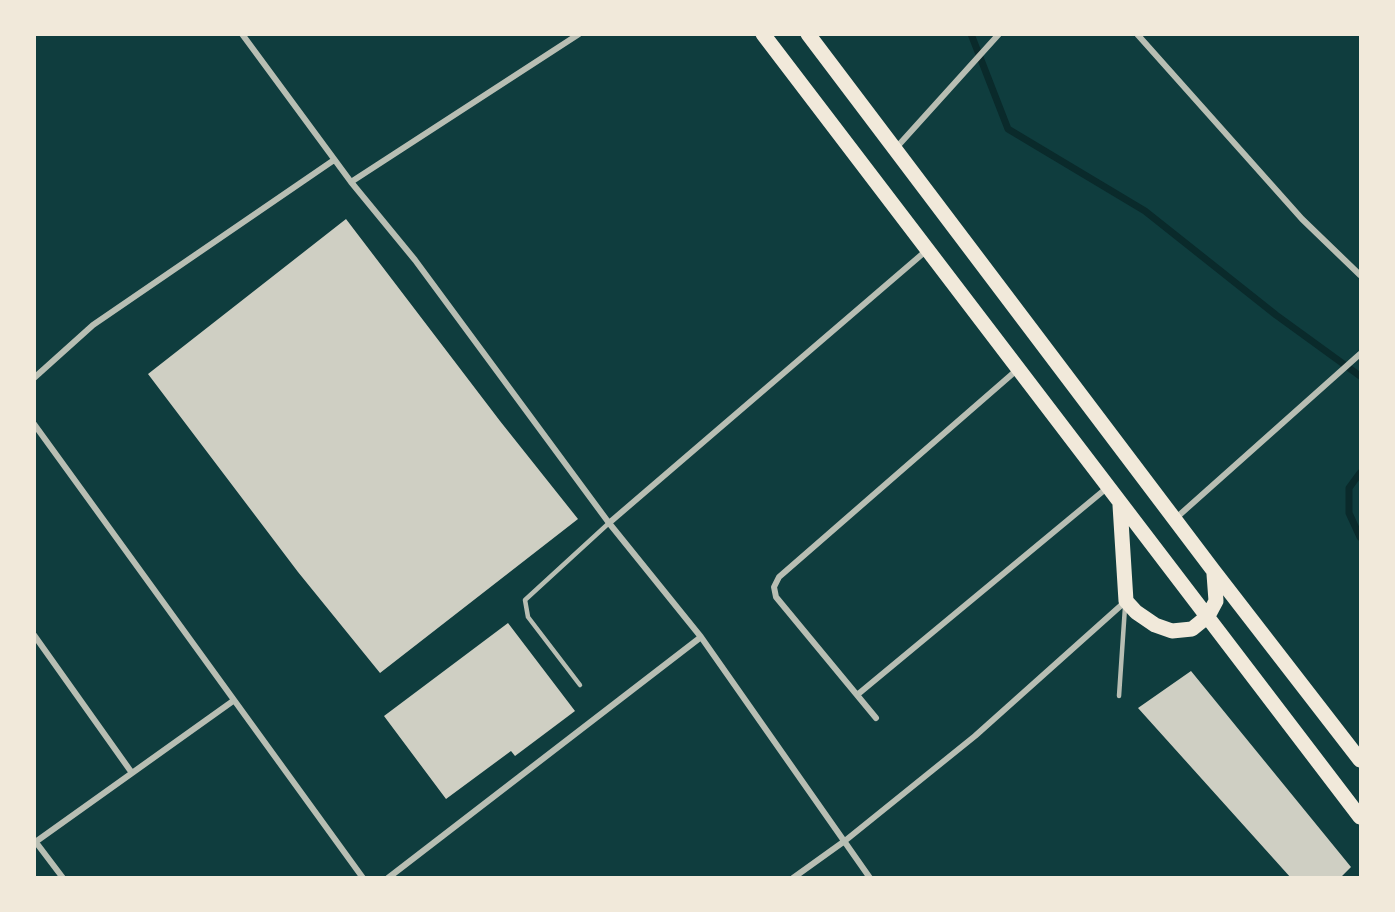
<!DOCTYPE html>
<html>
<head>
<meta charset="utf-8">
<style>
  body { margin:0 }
  #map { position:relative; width:1395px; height:912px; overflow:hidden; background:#0f3d3e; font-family:"Archivo Narrow",sans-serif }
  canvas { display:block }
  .frame { position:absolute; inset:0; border:36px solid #f1e9da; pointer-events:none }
</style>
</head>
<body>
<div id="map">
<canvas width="1395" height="912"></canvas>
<div class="frame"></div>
</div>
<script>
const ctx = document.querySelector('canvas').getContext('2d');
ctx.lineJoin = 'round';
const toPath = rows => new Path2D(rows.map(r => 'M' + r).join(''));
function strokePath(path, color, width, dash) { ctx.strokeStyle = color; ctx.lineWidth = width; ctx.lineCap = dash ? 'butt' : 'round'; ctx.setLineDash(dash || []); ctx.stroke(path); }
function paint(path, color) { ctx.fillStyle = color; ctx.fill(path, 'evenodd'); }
strokePath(toPath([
  [971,34,1008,129,1145,211,1276,315,1360,376],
  [1360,473,1349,488,1349,513,1360,537]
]), '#0a2a2b', 7);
paint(toPath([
  [346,219,500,421,578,519,380,673,298,572,148,374],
  [508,623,575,711,515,756,511,751,446,799,384,716],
  [1191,671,1351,867,1340,878,1291,878,1138,708]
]), '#cfcfc3');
strokePath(toPath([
  [580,685,528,617,525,600,609,523],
  [1119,696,1125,607]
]), '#b8beb3', 4.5);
strokePath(toPath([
  [242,34,351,182,415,260,609,523,701,637,870,878],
  [1137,34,1302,219,1360,275],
  [896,148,999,34],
  [351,182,579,34],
  [34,378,93,325,334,160],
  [34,424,363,878],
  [1176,518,1360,354],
  [609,523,927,250],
  [34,635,132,773],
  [857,695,1108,487],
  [876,718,776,597,774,587,779,577,1018,369],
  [35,841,63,878],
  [34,843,233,701],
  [388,878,701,637],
  [793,878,846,840,975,736,1126,601]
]), '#b8beb3', 6);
strokePath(toPath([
  [763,34,1360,817],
  [808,34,1213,570,1360,760],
  [1120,505,1126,601,1136,612,1155,625,1172,631,1192,629,1208,616,1216,601,1214,574]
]), '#f1e9da', 15);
</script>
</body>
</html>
